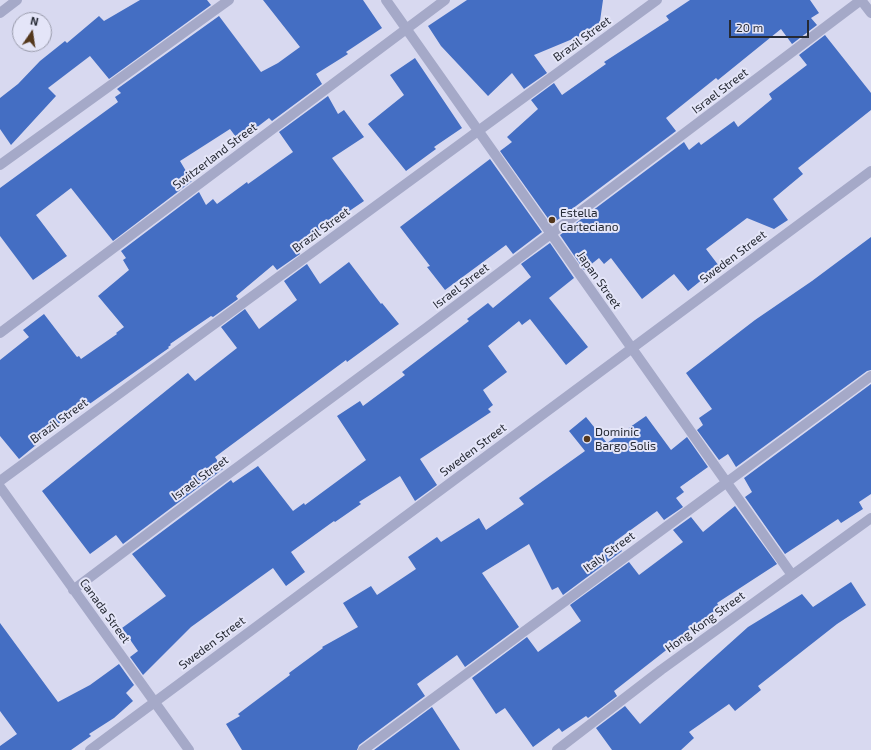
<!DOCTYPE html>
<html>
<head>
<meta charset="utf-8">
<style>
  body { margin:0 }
  #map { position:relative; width:871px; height:750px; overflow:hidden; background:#d8d9f0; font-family:"Exo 2",sans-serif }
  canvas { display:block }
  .north { position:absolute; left:12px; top:12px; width:40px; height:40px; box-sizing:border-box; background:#e4e5f8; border:1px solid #989aaa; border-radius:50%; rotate:13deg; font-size:11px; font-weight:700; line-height:16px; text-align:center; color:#262a34 }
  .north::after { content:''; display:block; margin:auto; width:14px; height:18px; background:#54381d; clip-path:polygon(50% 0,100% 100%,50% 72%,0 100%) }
  .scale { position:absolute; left:729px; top:20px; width:80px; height:18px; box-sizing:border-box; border:2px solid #262a34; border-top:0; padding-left:5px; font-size:12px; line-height:14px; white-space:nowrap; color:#262a34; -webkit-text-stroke:3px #e4e5f8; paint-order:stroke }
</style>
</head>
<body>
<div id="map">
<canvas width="871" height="750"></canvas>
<div class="north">N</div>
<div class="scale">20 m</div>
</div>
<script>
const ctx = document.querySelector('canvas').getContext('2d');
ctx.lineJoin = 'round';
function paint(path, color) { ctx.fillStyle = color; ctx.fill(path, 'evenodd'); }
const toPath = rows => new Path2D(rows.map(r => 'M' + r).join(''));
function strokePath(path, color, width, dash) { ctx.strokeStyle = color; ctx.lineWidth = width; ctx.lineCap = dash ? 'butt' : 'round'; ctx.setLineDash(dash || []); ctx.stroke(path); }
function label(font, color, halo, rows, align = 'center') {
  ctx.font = font + ' "Exo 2",sans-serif'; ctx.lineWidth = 4; ctx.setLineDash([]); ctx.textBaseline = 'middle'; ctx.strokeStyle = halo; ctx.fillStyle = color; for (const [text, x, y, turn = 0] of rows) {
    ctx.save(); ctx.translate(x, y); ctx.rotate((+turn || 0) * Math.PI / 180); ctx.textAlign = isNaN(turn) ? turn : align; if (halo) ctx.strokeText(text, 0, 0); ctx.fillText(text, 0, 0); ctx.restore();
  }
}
paint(toPath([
  [140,0,207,0,211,5,109,79,90,56,48,88,56,96,11,145,0,129,0,98,18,84,40,61,65,41,67,43,99,16,104,21],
  [263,0,363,0,382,28,346,52,348,54,316,74,322,84,272,121,269,118,239,141,230,129,180,161,192,181,113,241,71,188,36,215,67,256,33,280,0,236,0,188,118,102,115,97,121,93,117,89,219,16,261,72,278,63,300,47],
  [467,0,603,0,599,28,534,55,547,73,524,89,512,73,488,96,441,46,428,26],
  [690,0,810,0,819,13,811,18,817,25,792,44,781,29,718,80,716,78,666,118,676,131,552,224,500,151,512,142,507,137,538,109,531,100,554,83,562,95,606,64,604,62,669,20,666,16],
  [825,35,871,93,871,110,798,168,803,174,773,199,788,220,774,229,747,218,706,249,719,266,688,291,674,274,642,299,611,258,604,264,599,258,584,270,560,235,684,142,689,150,699,142,701,145,734,121,738,127,772,99,769,94,807,65,799,55],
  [415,58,462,128,434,147,436,149,406,171,368,124,404,95,390,75],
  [328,96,338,114,344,110,364,137,332,158,364,201,342,216,339,213,297,249,300,254,277,270,273,265,236,296,238,299,213,317,211,316,170,344,171,345,168,347,169,348,34,443,36,445,19,459,0,436,0,360,29,337,23,330,44,314,77,357,79,356,81,359,117,334,116,333,124,327,98,296,129,270,123,260,126,258,121,251,199,192,206,205,213,199,217,204,247,182,248,184,293,152,279,132],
  [490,159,542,232,513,254,506,245,445,290,427,267,430,266,400,227],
  [871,237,871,370,867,371,736,467,728,454,719,460,697,430,703,425,699,418,712,409,686,373,755,320,812,281],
  [550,243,574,278,549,298,588,347,566,365,530,319,522,325,519,321,488,346,507,372,483,390,493,405,488,409,491,412,420,459,437,485,415,501,400,476,359,502,361,504,335,522,334,521,291,552,305,572,286,586,273,568,191,627,143,675,130,657,138,651,122,628,166,596,132,554,231,480,233,483,258,466,293,511,304,503,305,505,366,460,337,416,360,401,363,406,405,375,402,372,469,321,467,319,488,303,493,308,531,277,521,264],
  [349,262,381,304,382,303,399,324,347,362,346,360,215,457,223,469,123,544,116,535,90,554,42,491,188,373,195,381,237,348,221,327,245,309,259,329,297,300,284,281,307,264,320,284],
  [871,384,871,494,859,502,863,509,841,523,838,519,785,554,745,497,752,492,744,478],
  [646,416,671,450,687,437,708,467,680,487,684,492,676,498,683,507,664,520,657,511,614,542,622,551,563,595,558,587,552,590,529,544,482,573,519,627,465,667,457,655,417,684,425,696,359,745,357,750,242,750,226,724,240,716,238,714,290,675,289,673,323,648,322,647,358,627,343,603,371,586,377,595,416,569,408,557,437,537,441,542,479,518,486,530,524,504,519,498,585,451,569,431,586,417,607,443],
  [735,506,777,564,717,603,720,608,614,691,617,696,588,718,586,716,562,732,559,728,533,747,505,708,496,714,472,678,527,637,538,652,581,621,570,605,629,562,639,575,683,542,673,530,691,517,703,532],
  [851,582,866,605,837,624,758,686,761,690,735,711,729,704,689,732,694,738,681,750,612,750,596,728,625,706,640,724,748,627,802,594,813,607],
  [0,623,58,702,90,685,119,664,134,685,126,693,133,701,114,718,89,734,91,736,71,750,0,750,0,746,17,734,0,711],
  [432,707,460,750,374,750]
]), '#446ec3');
strokePath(toPath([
  [386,0,792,575],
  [861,0,871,13],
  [0,13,17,0],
  [0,165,229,0],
  [0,333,445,0],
  [0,481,657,0],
  [0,487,189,750],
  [73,590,174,514,426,328,861,0],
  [90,750,871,171],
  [363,750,871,376],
  [557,750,661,670,871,518]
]), '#a5a9c8', 10);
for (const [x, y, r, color] of [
  [552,220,4,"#54381d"],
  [587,439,4,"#54381d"]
]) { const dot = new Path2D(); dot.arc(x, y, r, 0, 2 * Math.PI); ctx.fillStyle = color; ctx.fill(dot); strokePath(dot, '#e4e5f8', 1.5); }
label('12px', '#262a34', '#e4e5f8', [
  ["Brazil Street",582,39,-36],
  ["Israel Street",720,91,-37],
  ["Switzerland Street",215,156,-37],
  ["Brazil Street",321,230,-36],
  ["Sweden Street",733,257,-37],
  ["Japan Street",599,280,55],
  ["Israel Street",461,286,-37],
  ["Brazil Street",59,421,-36],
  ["Sweden Street",473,450,-37],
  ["Israel Street",200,478,-36],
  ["Italy Street",609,552,-36],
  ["Canada Street",105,611,54],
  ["Hong Kong Street",705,622,-36],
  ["Sweden Street",212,643,-37]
]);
label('12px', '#262a34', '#e4e5f8', [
  ["Estella",560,213],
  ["Carteciano",560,227],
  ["Dominic",595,432],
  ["Bargo Solis",595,446]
], 'left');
</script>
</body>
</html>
